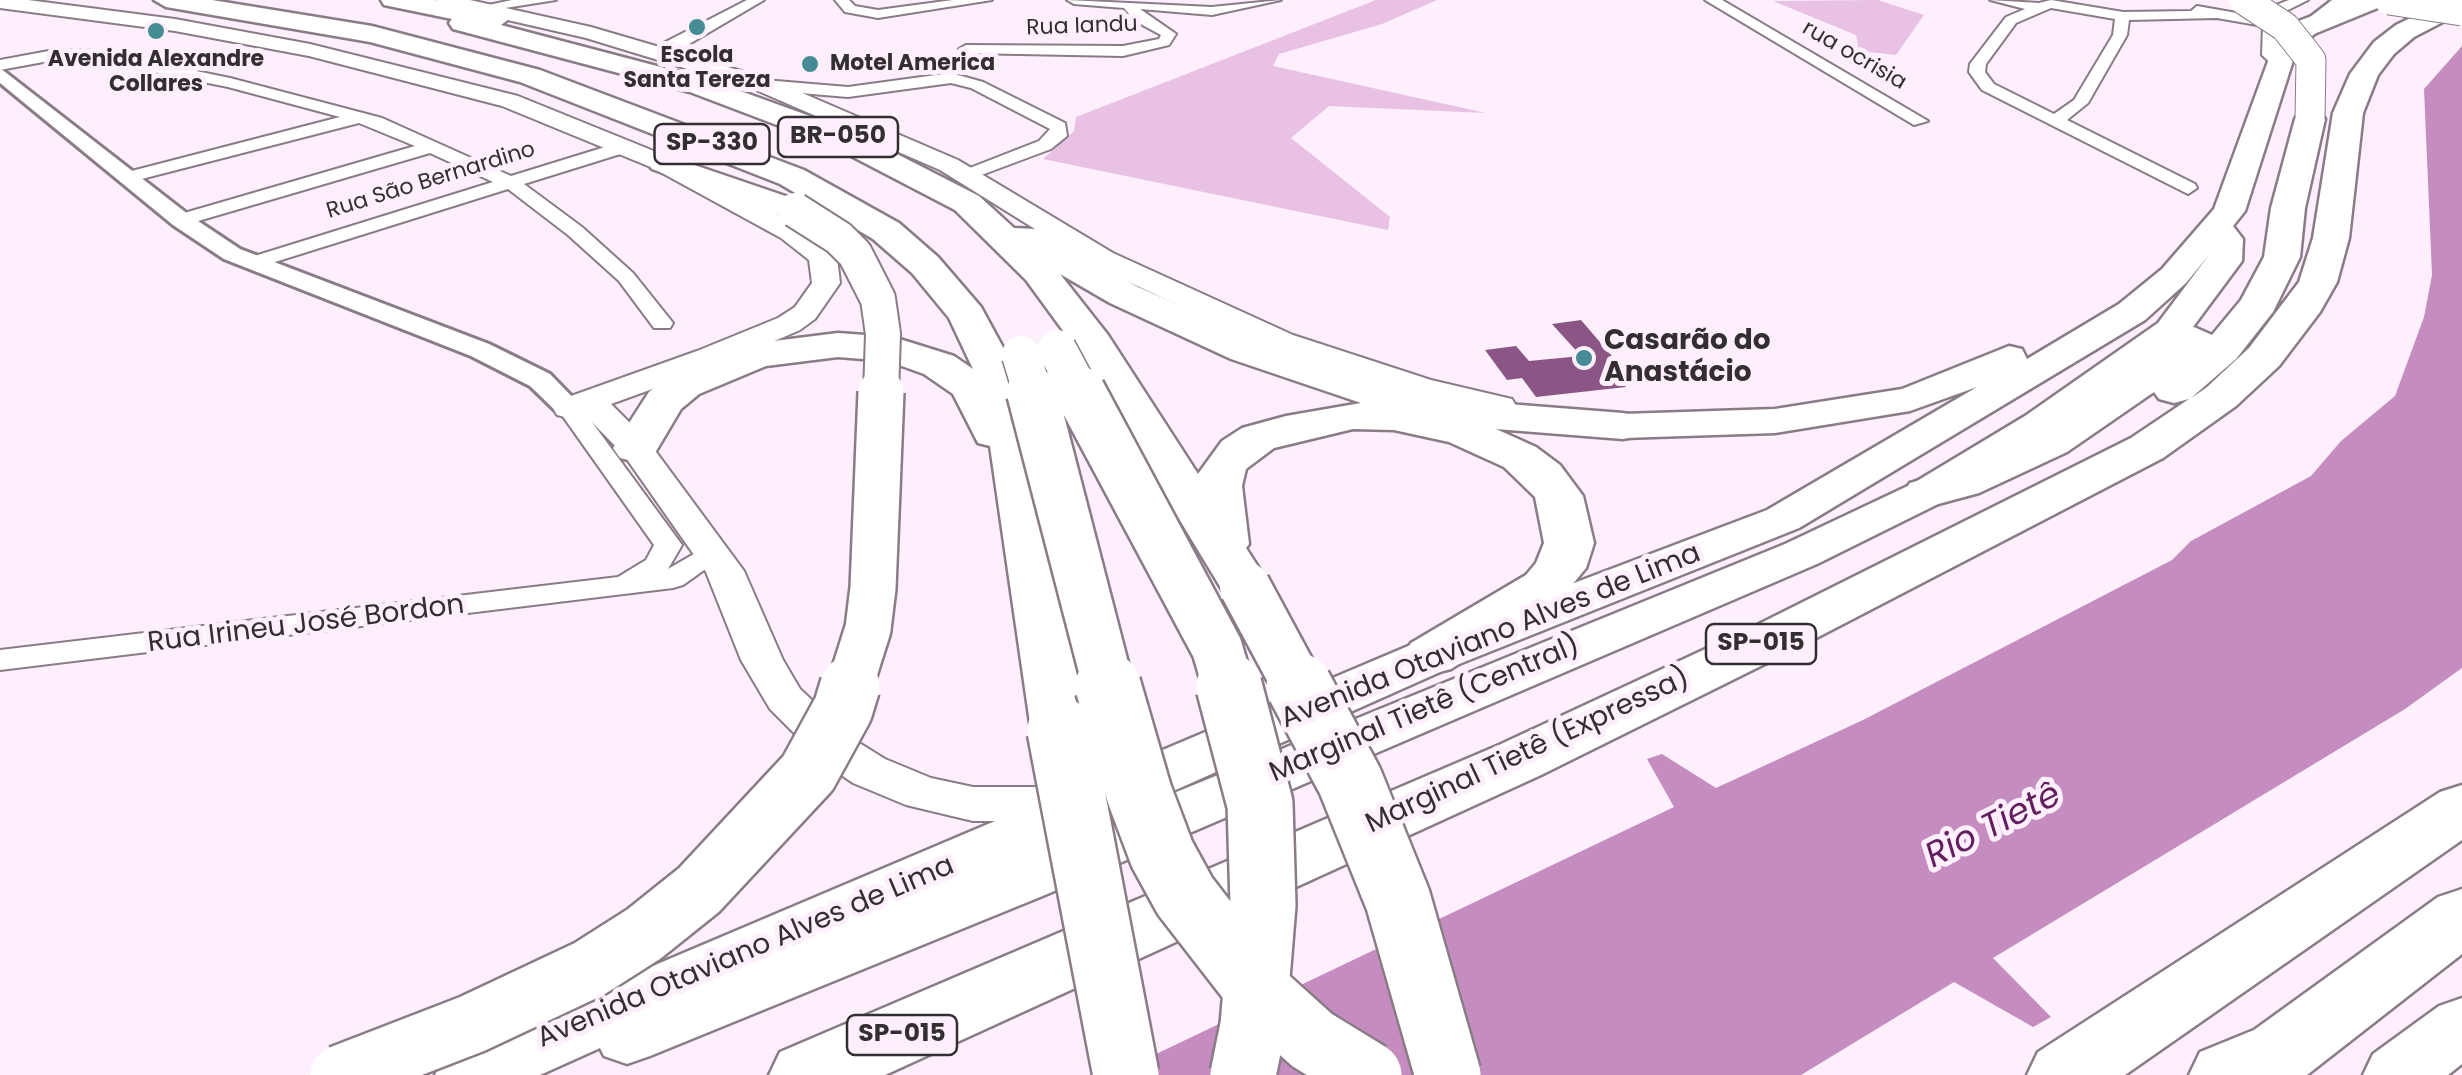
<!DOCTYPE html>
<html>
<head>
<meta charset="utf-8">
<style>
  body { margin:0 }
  canvas { display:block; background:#fdeffb }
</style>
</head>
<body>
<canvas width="2462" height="1075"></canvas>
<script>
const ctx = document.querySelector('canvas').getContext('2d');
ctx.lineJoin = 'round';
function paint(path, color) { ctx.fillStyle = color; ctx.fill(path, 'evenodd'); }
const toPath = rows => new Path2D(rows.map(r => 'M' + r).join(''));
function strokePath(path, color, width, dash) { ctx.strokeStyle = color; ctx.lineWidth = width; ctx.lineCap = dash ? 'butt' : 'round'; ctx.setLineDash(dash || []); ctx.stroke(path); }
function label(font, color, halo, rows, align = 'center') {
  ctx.font = font + ' Poppins,sans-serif'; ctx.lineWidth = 10; ctx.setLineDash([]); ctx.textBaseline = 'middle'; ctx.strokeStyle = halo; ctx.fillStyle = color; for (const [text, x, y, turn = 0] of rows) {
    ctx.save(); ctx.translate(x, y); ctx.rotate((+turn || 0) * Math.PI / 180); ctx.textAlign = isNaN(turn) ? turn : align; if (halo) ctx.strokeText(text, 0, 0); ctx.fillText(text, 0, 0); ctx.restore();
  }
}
paint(toPath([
  [1376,0,1437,0,1382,24,1279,54,1273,66,1486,113,1329,106,1291,138,1390,217,1388,230,1043,159,1074,131,1076,117],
  [1878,0,1924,15,1896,55,1859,51,1856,35,1773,1]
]), '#e8c1e4');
paint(toPath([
  [2462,46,2462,668,2405,709,1993,958,2051,1017,2033,1027,1954,982,1801,1075,1112,1075,1674,807,1647,759,1662,754,1716,788,1863,720,2172,560,2191,541,2311,476,2341,441,2395,396,2424,317,2432,275,2424,89]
]), '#c58cbf');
paint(toPath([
  [1581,320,1623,369,1612,371,1626,387,1536,397,1522,378,1507,380,1485,350,1516,346,1529,361,1581,356,1552,324]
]), '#8b5686');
const minor = toPath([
  [512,0,556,0,486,11,479,7,512,0],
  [747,0,764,0,684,47,657,54,650,50,747,0],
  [835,0,849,0,855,6,878,10,953,0,992,0,878,18,845,12,835,0],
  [1067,0,1212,7,1281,0,1212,15,1140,9,1176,34,1169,45,1123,56,966,53,959,49,966,45,1123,46,1159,39,1161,35,1135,21,1124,8,1074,4,1067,0],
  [1705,0,1722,0,1928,121,1914,125,1705,0],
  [1990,0,2039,3,2051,0,2123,12,2191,11,2197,6,2265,18,2271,7,2289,0,2308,0,2282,13,2276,23,2280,33,2278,55,2285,64,2277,69,2262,55,2263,26,2217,18,2129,20,2127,35,2088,103,2067,120,2195,184,2197,188,2188,194,1982,90,1969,72,1970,64,2006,17,2025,9,1990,0],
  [2051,8,2115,19,2113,35,2074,100,2054,114,1994,84,1985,72,1986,64,2016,23,2051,8],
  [54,50,99,51,230,78,382,118,511,176,618,143,630,143,630,151,524,184,582,227,633,273,673,323,670,328,654,328,619,281,568,235,508,189,259,267,245,267,245,259,493,182,430,153,188,224,174,224,174,216,415,146,359,123,126,183,120,182,120,174,340,117,228,87,99,61,54,60,0,70,0,60,54,50],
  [951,73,983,82,1065,123,1067,136,1051,149,968,180,962,179,962,171,1039,141,1050,129,971,88,951,83,848,97,764,90,756,85,764,80,848,87,951,73],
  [569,401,578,403,682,545,668,569,711,544,725,552,721,558,683,585,673,588,0,670,0,650,618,577,646,560,654,545,557,408,569,401]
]);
const tertiary = toPath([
  [0,68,189,215,240,249,489,344,550,374,583,408,579,414,559,414,530,386,471,356,224,259,173,225,0,83,0,68]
]);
const secondary = toPath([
  [0,0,28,0,175,19,310,44,518,96,671,158,799,226,837,257,840,283,815,319,800,330,719,365,611,404,648,441,744,571,783,660,800,689,856,741,885,759,931,778,973,787,1084,787,1101,792,1107,804,1101,816,1084,821,973,821,906,805,853,783,824,763,770,709,741,660,706,572,624,455,584,414,569,418,557,415,553,408,557,401,697,351,778,318,795,307,812,283,809,260,781,238,653,168,502,106,309,56,175,31,0,8,0,0],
  [436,0,470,0,591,27,772,80,958,160,1113,253,1293,335,1431,380,1512,399,1516,406,1512,413,1500,416,1422,398,1271,349,1093,265,940,170,756,90,586,38,438,4,436,0]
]);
const trunk = toPath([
  [2332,0,2357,0,2297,48,2245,211,2233,226,2243,239,2242,261,2184,339,2053,434,1942,502,1817,564,1045,895,650,1056,627,1064,604,1056,600,1048,540,1075,435,1075,445,1054,1413,644,1767,510,1977,387,1910,411,1775,433,1623,438,1609,435,1603,426,1609,417,1623,414,1775,409,1902,389,2009,346,2022,349,2027,359,2119,304,2162,269,2214,209,2274,45,2332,0],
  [2209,255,2158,323,2025,416,1912,484,1785,544,1115,817,1449,668,1799,528,2145,320,2186,283,2209,255],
  [662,154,806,203,811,210,806,217,784,217,652,169,647,163,652,157,662,154],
  [2462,998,2462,1064,2448,1075,2363,1075,2373,1054,2439,1006,2462,998]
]);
const motorway = toPath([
  [154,0,212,0,372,26,540,70,804,170,899,223,938,257,981,307,1018,375,1045,482,1089,730,1081,744,1060,750,1039,744,1031,730,990,446,978,443,953,394,924,374,888,361,838,357,766,366,699,394,681,409,652,458,636,462,620,458,613,448,649,392,669,376,758,343,838,333,893,337,954,356,973,369,949,318,912,273,873,239,780,184,520,82,370,42,166,7,154,0],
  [381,0,434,0,505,14,509,19,501,25,710,80,854,132,979,196,1014,228,1036,229,1138,287,1261,341,1375,380,1482,402,1623,413,1639,416,1645,426,1639,436,1623,439,1496,429,1536,447,1560,465,1583,496,1594,543,1586,568,1562,597,1451,669,1431,674,1411,669,1403,656,1411,643,1526,575,1536,563,1544,543,1535,497,1504,467,1449,442,1394,430,1353,429,1274,448,1246,469,1242,486,1249,544,1246,548,1271,587,1263,598,1245,603,1227,598,1075,347,1026,280,955,210,832,146,690,92,453,29,449,23,452,19,384,5,381,0],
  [1060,274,1110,303,1231,359,1361,403,1286,416,1242,428,1222,441,1198,474,1108,335,1060,274],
  [2354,0,2388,0,2385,5,2314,34,2296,34,2292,28,2296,22,2354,0],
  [2447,0,2462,0,2462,12,2414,37,2394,54,2378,75,2363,113,2349,238,2337,282,2320,312,2279,366,2236,406,2163,458,1795,649,1541,775,885,1075,769,1075,780,1052,1499,745,1757,625,2131,438,2189,399,2174,403,2159,399,2154,392,2067,452,1979,493,1927,507,1910,503,1903,493,1910,483,1945,473,2035,432,2141,362,2180,330,2194,327,2212,335,2241,300,2264,257,2271,208,2295,119,2299,113,2321,113,2325,119,2305,208,2300,257,2273,312,2236,359,2191,398,2206,388,2249,348,2299,282,2313,238,2333,113,2350,74,2374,42,2396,25,2447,0],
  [2462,785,2462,840,2125,1075,2027,1075,2038,1052,2440,792,2462,785],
  [2462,889,2462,954,2307,1075,2189,1075,2200,1052,2254,1030,2438,897,2462,889]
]);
strokePath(minor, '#897c87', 4);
strokePath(tertiary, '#897c87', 6);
strokePath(secondary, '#897c87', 4);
strokePath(trunk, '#897c87', 5);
strokePath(motorway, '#897c87', 5);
paint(minor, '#fff');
paint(tertiary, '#fff');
paint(secondary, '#fff');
paint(trunk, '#fff');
paint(motorway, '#fff');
const trunkBridgeFar2 = toPath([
  [795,210,839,238,855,254,878,299,883,334,881,394]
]);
const trunkBridgeFar1 = toPath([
  [849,689,868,629,873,588,881,392]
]);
const trunkBridge = toPath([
  [340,1075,472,1024,589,969,644,934,699,890,808,773,843,709,850,686]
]);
const motorwayBridgeFar3 = toPath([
  [2244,0,2285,27,2311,60,2310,119],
  [2389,0,2462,11]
]);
const motorwayBridgeFar2 = toPath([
  [1057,349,1081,394],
  [1021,355,1033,394]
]);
const motorwayBridgeFar1 = toPath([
  [1032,392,1109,689],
  [1080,392,1217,648,1229,689],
  [1245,587,1300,689]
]);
const motorwayBridge = toPath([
  [1108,686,1139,793,1162,854,1185,896,1261,994,1312,1040,1369,1075],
  [1229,686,1260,804,1263,905,1253,1026,1243,1075],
  [1299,686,1350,781,1398,900,1448,1075],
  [1060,730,1126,1075]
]);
strokePath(trunkBridgeFar2, '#897c87', 38, []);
strokePath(trunkBridgeFar1, '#897c87', 50, []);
strokePath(trunkBridge, '#897c87', 64, []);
strokePath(motorwayBridgeFar3, '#897c87', 31, []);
strokePath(motorwayBridgeFar2, '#897c87', 41, []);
strokePath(motorwayBridgeFar1, '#897c87', 55, []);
strokePath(motorwayBridge, '#897c87', 70, []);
strokePath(trunkBridgeFar2, '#fff', 34);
strokePath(trunkBridgeFar1, '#fff', 45);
strokePath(trunkBridge, '#fff', 59);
strokePath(motorwayBridgeFar3, '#fff', 29);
strokePath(motorwayBridgeFar2, '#fff', 38);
strokePath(motorwayBridgeFar1, '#fff', 50);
strokePath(motorwayBridge, '#fff', 65);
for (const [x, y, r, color] of [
  [697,27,10,"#458c94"],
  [156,31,10,"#458c94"],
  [810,64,10,"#458c94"],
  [1584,358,10,"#458c94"]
]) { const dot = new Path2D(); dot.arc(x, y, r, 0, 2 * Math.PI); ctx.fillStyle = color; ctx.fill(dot); strokePath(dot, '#fdeffb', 4); }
label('22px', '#332e32', '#fdeffb', [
  ["Rua Iandu",1082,27,-2],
  ["rua ocrisia",1854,56,30],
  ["Rua São Bernardino",431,181,-17]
]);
label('bold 22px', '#332e32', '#fdeffb', [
  ["Escola",697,56],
  ["Santa Tereza",697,81],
  ["Avenida Alexandre",156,60],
  ["Collares",156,85],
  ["Motel America",830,64,"left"]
]);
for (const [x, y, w] of [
  [838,137,120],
  [712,144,115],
  [1761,644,110],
  [902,1035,110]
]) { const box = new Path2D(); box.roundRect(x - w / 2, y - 20, w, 40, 8); ctx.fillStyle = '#fdeffb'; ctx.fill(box); strokePath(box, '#332e32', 2.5); }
label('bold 25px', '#332e32', null, [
  ["BR-050",838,137],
  ["SP-330",712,144],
  ["SP-015",1761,644],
  ["SP-015",902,1035]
]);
label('bold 28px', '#332e32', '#fdeffb', [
  ["Casarão do",1604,342],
  ["Anastácio",1604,374]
], 'left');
label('28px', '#332e32', '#fdeffb', [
  ["Rua Irineu José Bordon",306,625,-7],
  ["Avenida Otaviano Alves de Lima",1491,637,-22],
  ["Marginal Tietê (Central)",1425,710,-23],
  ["Marginal Tietê (Expressa)",1528,752,-25],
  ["Avenida Otaviano Alves de Lima",746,953,-23]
]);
label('italic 35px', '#621e5e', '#fdeffb', [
  ["Rio Tietê",1994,827,-27]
]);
</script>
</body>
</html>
